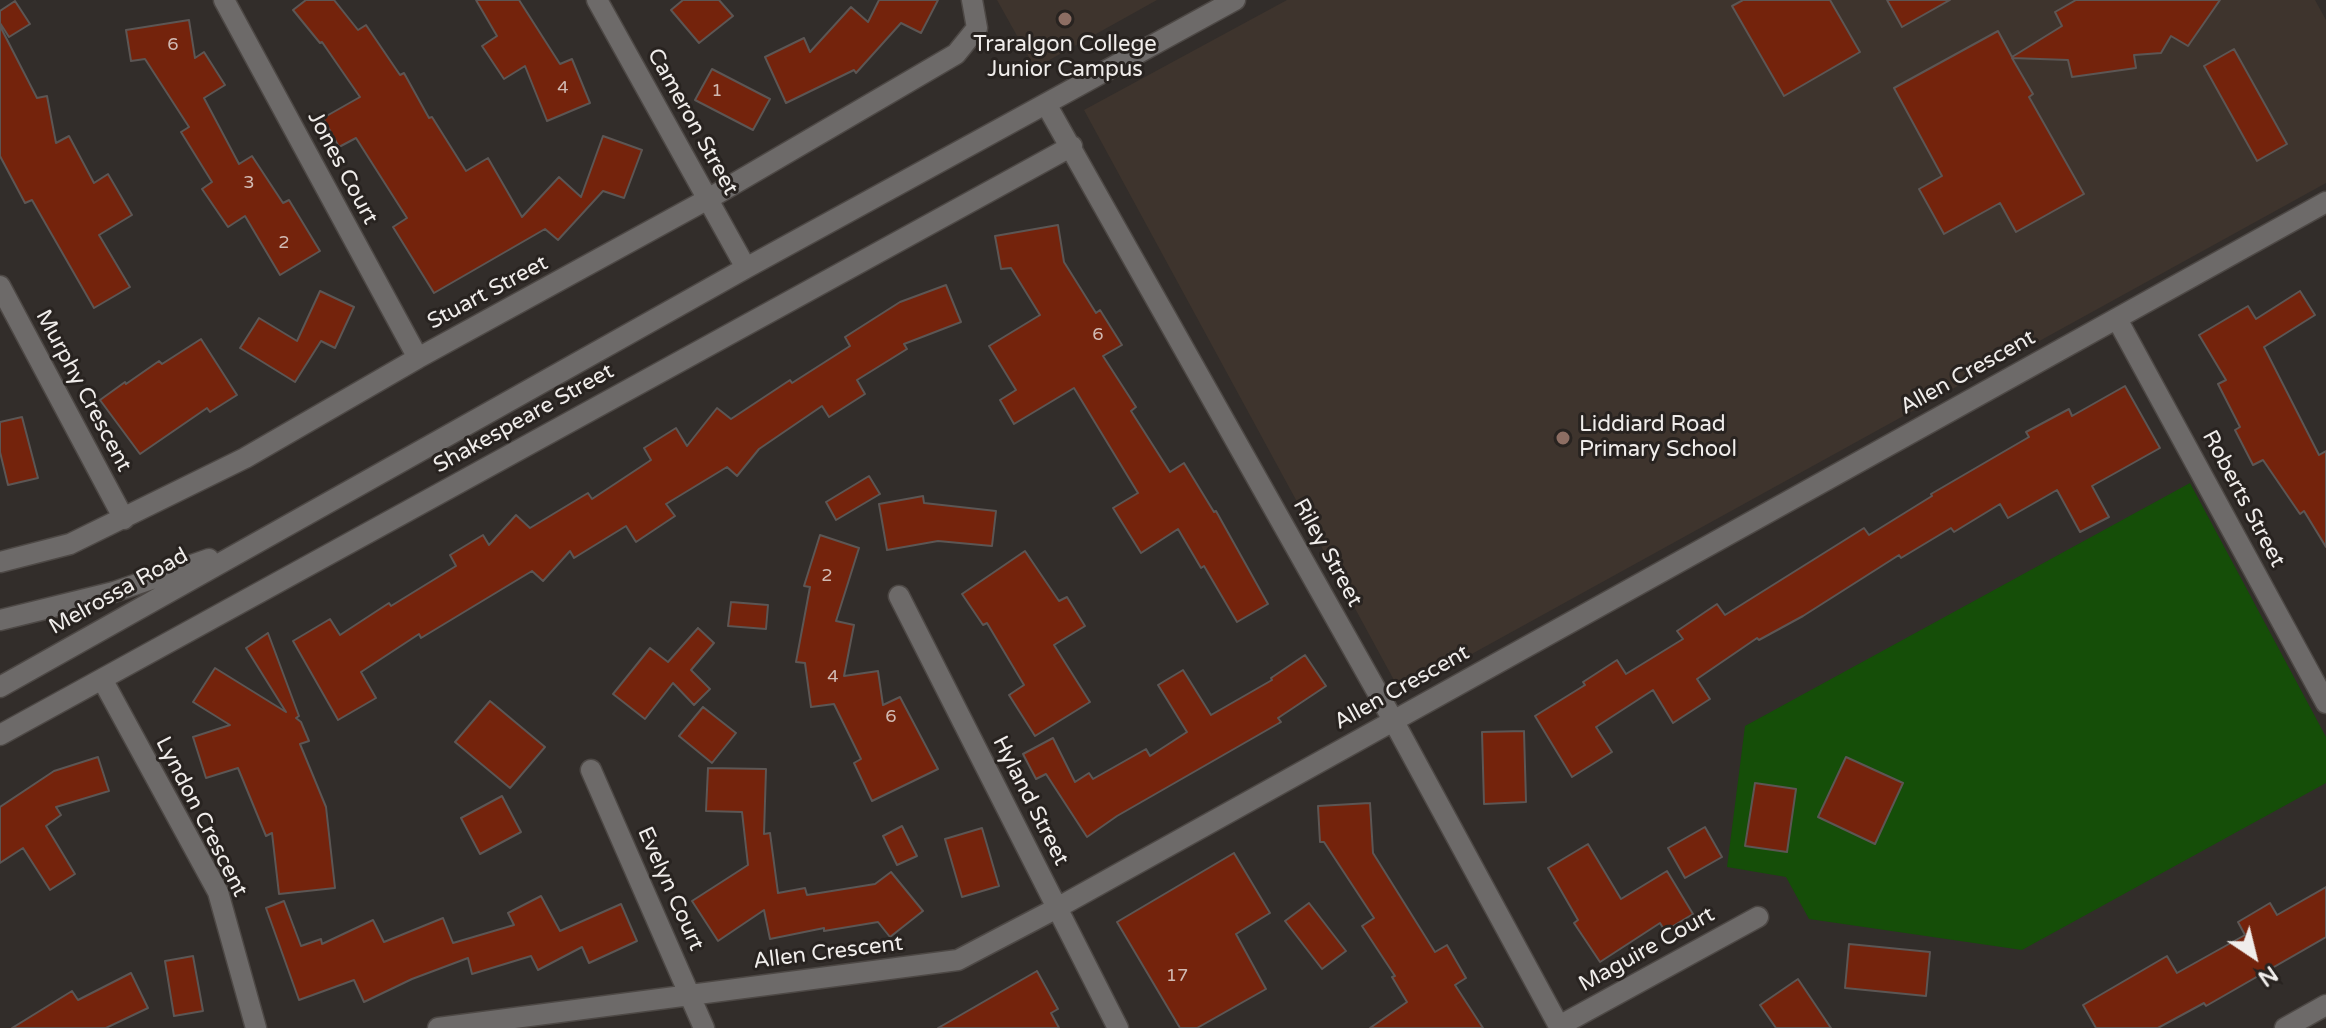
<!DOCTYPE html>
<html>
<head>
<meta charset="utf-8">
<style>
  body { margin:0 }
  #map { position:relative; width:2326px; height:1028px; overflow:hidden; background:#322d2a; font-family:"Varela Round",sans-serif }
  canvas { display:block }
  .north { position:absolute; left:2214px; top:916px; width:80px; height:80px; -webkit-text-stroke:6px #282320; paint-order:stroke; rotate:145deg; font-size:22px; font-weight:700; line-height:32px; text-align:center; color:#f0edeb }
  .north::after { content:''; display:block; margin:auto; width:28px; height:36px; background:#f0edeb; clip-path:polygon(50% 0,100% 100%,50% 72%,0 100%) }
</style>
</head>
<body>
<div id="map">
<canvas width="2326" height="1028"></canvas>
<div class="north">N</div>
</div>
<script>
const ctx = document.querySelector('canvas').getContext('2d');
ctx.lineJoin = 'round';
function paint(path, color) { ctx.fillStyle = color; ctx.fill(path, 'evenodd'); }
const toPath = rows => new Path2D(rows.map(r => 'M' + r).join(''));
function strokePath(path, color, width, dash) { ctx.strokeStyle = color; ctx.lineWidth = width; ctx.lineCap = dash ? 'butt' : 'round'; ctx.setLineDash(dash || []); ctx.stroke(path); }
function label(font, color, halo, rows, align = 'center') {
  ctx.font = font + ' "Varela Round",sans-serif'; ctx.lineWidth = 6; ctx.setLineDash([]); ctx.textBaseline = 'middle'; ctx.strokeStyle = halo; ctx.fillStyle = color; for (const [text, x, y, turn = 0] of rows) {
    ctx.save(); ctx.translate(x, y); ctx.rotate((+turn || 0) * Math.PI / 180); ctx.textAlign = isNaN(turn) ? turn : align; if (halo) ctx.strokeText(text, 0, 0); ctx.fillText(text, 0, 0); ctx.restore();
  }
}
paint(toPath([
  [997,0,1157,0,1035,68],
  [1287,0,2315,0,2326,20,2326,183,1401,693,1084,110]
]), '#3e342d');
paint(toPath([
  [2190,483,2326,737,2326,783,2022,950,1809,919,1786,877,1727,867,1745,726]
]), '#154e08');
const building = toPath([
  [306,0,334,0,358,30,366,25,400,75,404,73,429,118,432,117,466,171,488,158,522,217,559,177,581,197,603,136,642,150,624,198,603,191,558,240,545,229,434,293,393,227,407,218,356,138,339,147,323,118,360,97,322,42,320,43,293,10,306,0],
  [476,0,519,0,560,64,572,59,590,103,547,121,525,66,504,79,482,46,497,36,476,0],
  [683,0,719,0,733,16,699,43,671,10,683,0],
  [879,0,938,0,921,33,901,23,856,73,854,70,786,103,765,57,804,38,810,52,851,7,868,22,879,0],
  [1743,0,1830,0,1860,52,1784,96,1732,6,1743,0],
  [1887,0,1950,0,1902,27,1887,0],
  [2076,0,2220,0,2188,46,2171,36,2161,53,2134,55,2136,68,2072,77,2068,60,2012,58,2033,94,2029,97,2084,194,2016,232,2000,203,1944,234,1919,189,1942,176,1894,88,1998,31,2012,57,2062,26,2055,12,2076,0],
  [15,1,30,24,9,37,0,23,0,11,15,1],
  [189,20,195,58,204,52,225,85,204,98,239,164,252,156,283,203,289,200,320,251,280,275,245,216,228,227,202,189,212,182,181,132,189,127,145,59,131,61,126,30,189,20],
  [0,26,37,98,47,96,56,143,69,136,94,183,108,174,132,215,99,235,130,287,94,308,32,200,25,203,0,156,0,26],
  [2234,49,2287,144,2257,161,2204,66,2234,49],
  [712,69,770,99,753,130,695,100,712,69],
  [1058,225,1064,262,1096,313,1100,310,1122,345,1103,356,1136,407,1131,411,1170,472,1184,463,1214,512,1216,511,1268,604,1237,622,1204,566,1201,568,1178,529,1141,553,1113,508,1138,493,1074,388,1014,424,1000,400,1016,390,989,346,1040,315,1011,268,1001,269,995,236,1058,225],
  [946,285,961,322,904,344,907,349,857,380,865,394,829,417,822,406,759,449,737,476,727,467,666,504,675,516,636,542,626,526,574,558,570,551,543,581,532,571,421,638,419,634,361,672,376,698,338,720,293,641,330,619,340,635,389,603,391,606,456,566,450,555,483,535,489,545,516,515,530,528,588,493,592,499,651,460,644,448,676,428,687,446,717,408,731,419,790,380,792,383,850,346,845,337,900,302,946,285],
  [320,291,354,307,335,348,321,341,295,382,240,348,259,318,297,341,320,291],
  [2300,291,2315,315,2264,347,2319,455,2326,451,2326,547,2304,511,2300,514,2263,460,2253,465,2235,430,2240,427,2218,384,2226,380,2199,335,2248,306,2256,319,2300,291],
  [201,339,237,395,210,412,207,408,140,454,100,400,125,382,126,384,159,361,162,364,201,339],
  [2125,386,2160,448,2092,486,2109,517,2080,532,2057,490,2008,518,2000,504,1954,532,1951,528,1901,558,1899,555,1803,616,1759,640,1757,638,1697,679,1710,699,1673,723,1653,690,1596,727,1612,752,1572,777,1535,716,1585,685,1583,682,1617,660,1626,674,1683,639,1677,631,1717,604,1725,615,1864,528,1869,535,1932,496,1931,494,2029,437,2026,432,2069,409,2072,416,2125,386],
  [22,417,38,478,8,485,0,452,0,422,22,417],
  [869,476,880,494,836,520,826,502,869,476],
  [923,496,924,503,996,511,992,546,938,541,887,550,879,504,923,496],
  [820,535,859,548,836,621,854,625,844,676,878,671,883,705,900,697,938,769,872,801,854,763,861,759,834,704,811,707,805,663,796,662,810,587,804,586,820,535],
  [1025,551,1059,601,1067,597,1085,626,1054,645,1090,702,1035,736,1009,695,1024,685,987,623,983,625,962,594,1025,551],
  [731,602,768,605,766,629,728,626,731,602],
  [698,628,714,643,691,670,710,689,694,705,673,683,645,719,613,694,650,648,668,662,698,628],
  [268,633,299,716,296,718,301,722,309,741,300,744,326,807,335,888,279,894,272,833,266,836,238,768,206,778,193,737,230,725,193,702,215,668,286,712,246,648,268,633],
  [1305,655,1326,686,1278,718,1281,722,1117,816,1087,837,1046,774,1036,779,1023,754,1053,738,1075,782,1089,773,1093,779,1146,749,1150,756,1187,732,1158,685,1183,670,1211,715,1272,680,1271,678,1305,655],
  [490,701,545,747,510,788,455,742,490,701],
  [703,707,736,733,712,763,679,736,703,707],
  [1524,731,1526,802,1484,804,1482,732,1524,731],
  [98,757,109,791,56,807,61,815,46,826,75,874,50,890,23,848,0,863,0,807,54,771,98,757],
  [1846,757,1903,783,1875,844,1818,817,1846,757],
  [708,768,766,769,764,834,770,833,778,893,805,888,807,895,875,884,891,872,923,911,890,937,878,922,824,931,824,928,770,939,764,910,718,941,692,901,748,865,742,812,706,811,708,768],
  [1755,783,1796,789,1787,852,1745,846,1755,783],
  [502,796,521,832,480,854,461,818,502,796],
  [1370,803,1373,853,1435,952,1447,945,1466,978,1455,985,1483,1028,1370,1028,1407,1002,1392,977,1395,976,1362,926,1374,918,1324,842,1320,842,1318,806,1370,803],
  [902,826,917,856,897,865,883,836,902,826],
  [1705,827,1722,857,1685,878,1668,848,1705,827],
  [982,828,999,886,962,897,945,839,982,828],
  [1588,844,1621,899,1667,871,1693,914,1665,931,1660,923,1600,962,1574,923,1578,920,1548,868,1588,844],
  [1234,853,1270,913,1236,934,1266,989,1197,1028,1180,1028,1117,922,1234,853],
  [2326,887,2326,937,2206,1006,2204,1003,2158,1028,2096,1028,2083,1005,2167,956,2177,973,2245,935,2238,922,2270,903,2277,915,2326,887],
  [541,896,560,931,621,904,637,941,589,963,582,947,538,970,531,956,472,974,468,958,412,979,364,1002,354,980,299,1000,266,908,284,901,301,946,321,939,322,944,373,920,384,942,443,918,453,943,514,925,508,913,541,896],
  [1309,903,1346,951,1322,969,1285,921,1309,903],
  [1849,944,1930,952,1926,996,1845,988,1849,944],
  [193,956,203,1011,174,1016,165,961,193,956],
  [1037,971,1058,1009,1051,1013,1059,1028,938,1028,1037,971],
  [131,973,148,1008,106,1028,12,1028,72,991,78,1000,131,973],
  [1798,979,1831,1028,1776,1028,1760,1005,1798,979]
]);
paint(building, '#74230c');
strokePath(building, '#5c5654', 2);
const minor = toPath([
  [224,0,418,358],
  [597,0,746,268],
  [1046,104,1393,720,1560,1028],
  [0,286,124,519],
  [2117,319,2326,703],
  [0,562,70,544,245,458,418,358,708,199,956,54,977,28,972,0],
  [899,596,1118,1028],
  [0,620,114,592,209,559],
  [102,679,218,892,256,1028],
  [0,687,746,268,1235,0],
  [0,735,1072,146],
  [591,770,704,1028],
  [1559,1026,1758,917],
  [438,1028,958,960,1057,908,2326,202],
  [2285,1028,2326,1005]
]);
strokePath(minor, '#4d4845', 23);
strokePath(minor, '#6d6a69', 20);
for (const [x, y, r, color] of [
  [1065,19,8,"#8d6e63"],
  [1563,438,8,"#8d6e63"]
]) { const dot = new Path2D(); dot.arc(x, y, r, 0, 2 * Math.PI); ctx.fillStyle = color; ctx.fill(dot); strokePath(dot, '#282320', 3); }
label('18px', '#d1bab3', null, [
  ["6",173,45],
  ["4",563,88],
  ["1",717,91],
  ["3",249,183],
  ["2",284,243],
  ["6",1098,335],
  ["2",827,576],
  ["4",833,677],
  ["6",891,717],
  ["17",1177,976]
]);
label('22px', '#f0edeb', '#282320', [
  ["Traralgon College",1065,45],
  ["Junior Campus",1065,70],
  ["Liddiard Road",1579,425,"left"],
  ["Primary School",1579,450,"left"]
]);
label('22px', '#f0edeb', '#282320', [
  ["Cameron Street",692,122,61],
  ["Jones Court",342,168,62],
  ["Stuart Street",488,293,-28],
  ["Allen Crescent",1968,373,-29],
  ["Murphy Crescent",83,391,62],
  ["Shakespeare Street",524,419,-29],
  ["Roberts Street",2243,499,62],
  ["Riley Street",1327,553,61],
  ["Melrossa Road",119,592,-29],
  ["Allen Crescent",1402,688,-29],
  ["Hyland Street",1030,801,63],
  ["Lyndon Crescent",201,817,63],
  ["Evelyn Court",670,889,66],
  ["Maguire Court",1647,950,-29],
  ["Allen Crescent",828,953,-7]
]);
</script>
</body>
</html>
